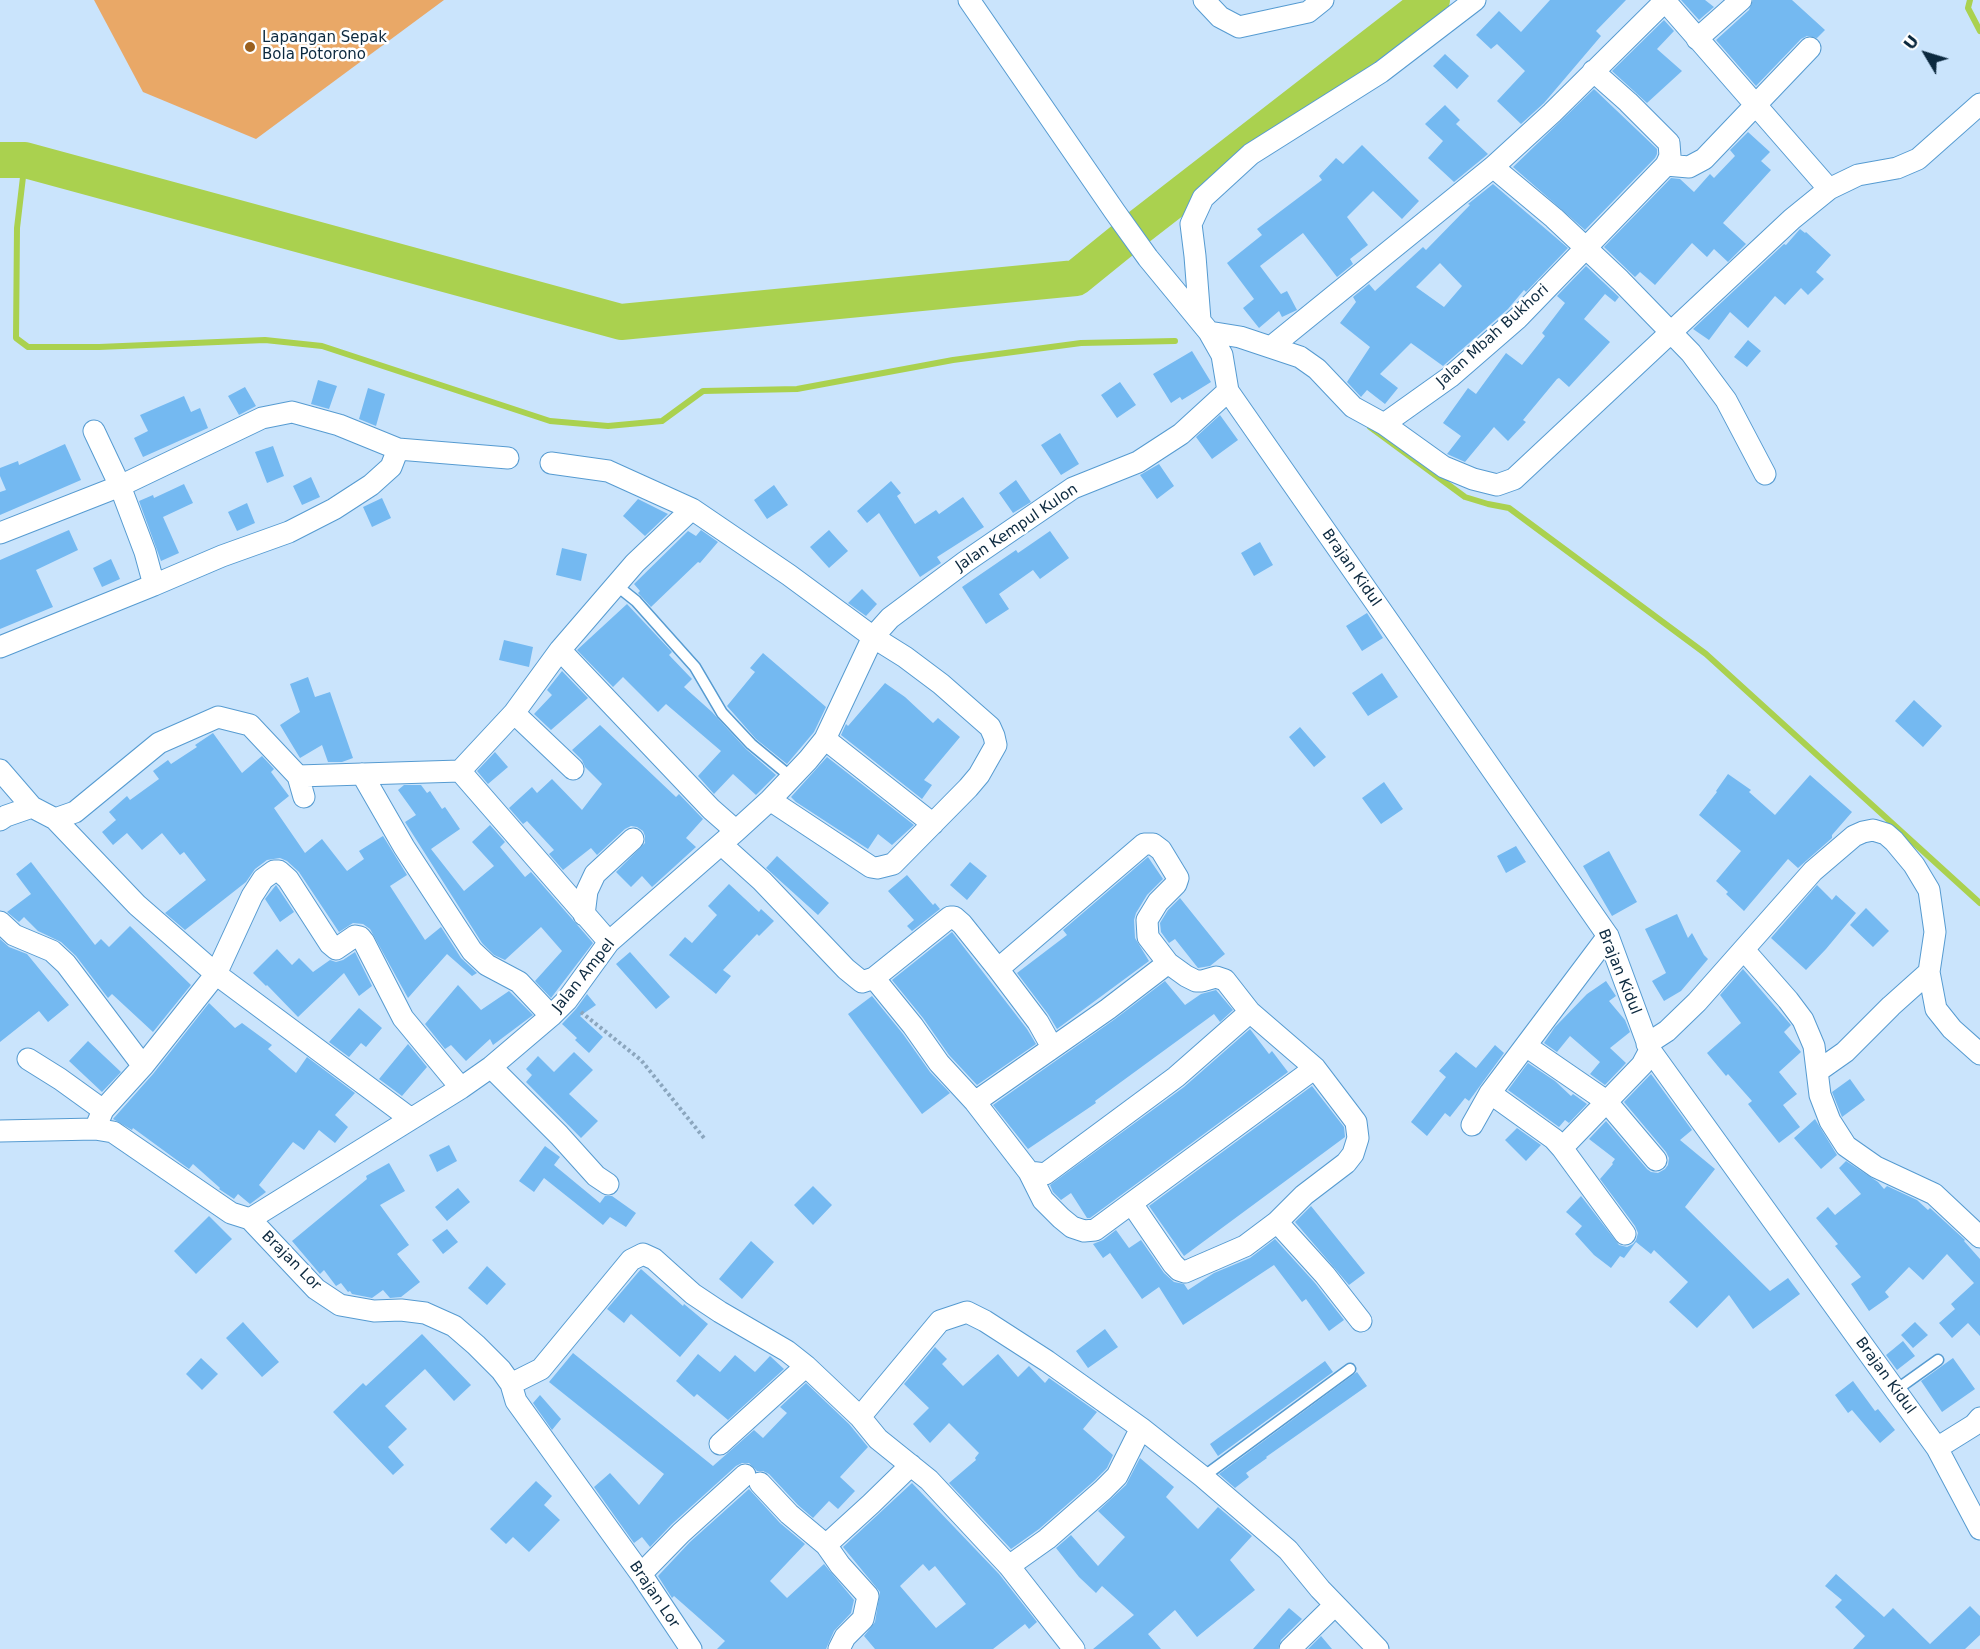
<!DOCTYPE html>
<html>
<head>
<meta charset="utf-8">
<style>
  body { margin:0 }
  #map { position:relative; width:1980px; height:1649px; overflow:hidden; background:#cae4fc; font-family:"DejaVu Sans",sans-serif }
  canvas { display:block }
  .north { position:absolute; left:1896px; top:24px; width:60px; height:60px; -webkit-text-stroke:4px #fff; paint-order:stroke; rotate:308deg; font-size:16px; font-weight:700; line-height:24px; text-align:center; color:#0c293f }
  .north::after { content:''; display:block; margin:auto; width:21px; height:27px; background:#0c293f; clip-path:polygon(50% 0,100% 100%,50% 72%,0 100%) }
</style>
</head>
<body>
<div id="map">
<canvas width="1980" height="1649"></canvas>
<div class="north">U</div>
</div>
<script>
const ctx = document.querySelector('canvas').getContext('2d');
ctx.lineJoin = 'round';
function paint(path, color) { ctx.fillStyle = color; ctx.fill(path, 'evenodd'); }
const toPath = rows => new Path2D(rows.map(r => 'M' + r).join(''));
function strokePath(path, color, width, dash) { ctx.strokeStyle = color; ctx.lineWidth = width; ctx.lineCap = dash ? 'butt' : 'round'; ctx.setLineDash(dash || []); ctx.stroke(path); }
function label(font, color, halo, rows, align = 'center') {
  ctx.font = font + ' "DejaVu Sans",sans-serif'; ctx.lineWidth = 5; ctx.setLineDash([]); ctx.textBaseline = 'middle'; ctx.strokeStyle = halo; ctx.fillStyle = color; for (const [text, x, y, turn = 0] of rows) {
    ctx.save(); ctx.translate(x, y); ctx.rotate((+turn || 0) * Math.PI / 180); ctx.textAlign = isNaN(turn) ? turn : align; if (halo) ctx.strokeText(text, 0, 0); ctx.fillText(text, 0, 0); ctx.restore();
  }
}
paint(toPath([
  [94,0,444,0,256,139,143,92]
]), '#e9a867');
strokePath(toPath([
  [1970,0,1968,8,1980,31],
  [25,160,17,228,16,338,28,347,99,347,265,340,322,346,550,421,608,426,662,421,703,391,797,389,953,360,1081,343,1175,341],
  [1370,427,1465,497,1488,504,1509,508,1706,654,1980,903]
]), '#aad14f', 6);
strokePath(toPath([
  [0,160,25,160,621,322,1076,278,1134,231,1432,0]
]), '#aad14f', 36);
paint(toPath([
  [1550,0,1626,0,1596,31,1601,36,1544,103,1521,124,1497,101,1525,71,1497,44,1491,49,1476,35,1499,11,1521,32],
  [1681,0,1705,0,1714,7,1699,20],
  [1753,0,1792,0,1825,30,1817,38,1807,36,1801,39,1756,86,1716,40,1749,10],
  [1664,20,1674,31,1657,49,1682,71,1647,103,1612,71],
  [1445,54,1469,76,1457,89,1433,66],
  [1594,89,1657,149,1657,154,1655,158,1585,230,1513,167],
  [1445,105,1460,120,1456,124,1488,154,1454,182,1428,158,1443,141,1425,124],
  [1748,132,1770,152,1761,161,1771,170,1723,223,1746,244,1728,262,1714,249,1707,257,1692,243,1655,285,1640,272,1635,277,1604,247,1671,178,1680,179,1694,192,1710,174,1714,178,1735,156,1730,150],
  [1362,145,1419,201,1402,219,1373,191,1347,217,1368,245,1350,259,1353,264,1337,277,1303,233,1260,266,1281,294,1287,291,1297,310,1282,317,1279,311,1259,328,1243,308,1254,299,1227,263,1262,235,1257,229,1322,180,1319,176,1336,158,1343,164],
  [1493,184,1568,248,1526,292,1524,290,1508,309,1443,366,1411,343,1380,374,1398,388,1385,404,1367,390,1361,397,1347,382,1370,347,1340,323,1356,302,1353,297,1369,284,1375,291,1423,247,1426,250,1470,205,1468,204],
  [1440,263,1462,286,1444,307,1416,287],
  [1800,229,1805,233,1806,232,1831,255,1816,272,1824,279,1808,295,1801,288,1785,305,1775,296,1748,328,1730,312,1709,340,1693,329,1784,244,1786,245],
  [1586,266,1619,297,1615,302,1605,294,1584,319,1610,342,1569,387,1559,378,1557,379,1523,420,1526,422,1508,441,1494,427,1465,462,1447,454,1461,436,1443,423,1468,388,1476,394,1506,353,1522,365,1545,336,1542,333,1565,303,1557,296],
  [1748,340,1761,351,1747,367,1734,357],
  [1192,351,1211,382,1182,400,1180,397,1171,403,1153,374],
  [318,380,337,386,329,409,311,404],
  [1120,382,1136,405,1117,418,1101,395],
  [245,387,256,406,239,415,228,396],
  [368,388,385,394,376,426,359,419],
  [184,396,191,412,200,408,208,428,143,457,134,438,148,431,140,415],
  [1220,415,1238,440,1212,459,1196,437],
  [1060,433,1079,464,1061,475,1041,445],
  [65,444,81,480,0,515,0,492,6,490,0,476,0,468,18,461,19,465],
  [273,446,284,476,267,483,255,452],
  [1159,464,1174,486,1157,499,1140,475],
  [311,477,320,497,302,505,293,486],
  [1016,480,1031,502,1013,513,999,493],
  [891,481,901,493,897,496,915,524,936,510,939,514,963,497,984,527,937,557,941,563,920,577,879,513,867,523,857,511],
  [184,484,193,503,163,517,179,553,161,561,139,501,153,495,154,498],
  [774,485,788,505,767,519,754,500],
  [382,498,391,518,372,527,363,507],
  [638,499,668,514,645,536,623,516],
  [247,503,255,523,237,531,228,512],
  [69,530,78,550,36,570,53,607,0,629,0,560],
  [701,530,718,542,700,563,698,562,651,607,638,593,640,591,634,584,688,531,696,536],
  [829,530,848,551,829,568,810,547],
  [1050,531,1069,558,1040,579,1033,570,999,594,1009,609,986,624,962,587,1016,550,1018,553],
  [1260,542,1273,565,1254,576,1241,553],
  [562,548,587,554,581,581,556,575],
  [111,559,120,579,102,587,93,568],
  [862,589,877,604,866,616,848,603],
  [627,604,672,652,669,655,692,679,684,687,712,712,746,749,776,775,756,795,733,774,714,794,698,776,721,751,666,704,658,712,623,677,613,687,577,650],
  [1367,613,1383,638,1362,651,1346,626],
  [504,640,533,647,529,667,499,660],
  [763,653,826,707,814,732,787,764,756,739,727,706,755,672,750,668],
  [562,671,588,698,551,730,534,714,552,695,547,690],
  [1382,673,1398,697,1368,716,1352,693],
  [308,677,315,697,330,692,353,758,342,762,328,762,322,745,300,758,280,725,300,712,290,684],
  [885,683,905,697,933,723,938,718,960,737,924,780,932,785,922,799,841,735,846,724,848,726],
  [1914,700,1942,726,1923,747,1895,721],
  [600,725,676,797,679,794,703,819,686,838,696,847,652,887,642,876,631,887,616,872,645,843,645,836,643,831,637,827,631,826,625,829,597,855,591,848,563,870,549,854,554,850,527,821,523,824,509,808,532,787,537,793,552,779,582,810,602,784,585,767,582,760,572,750],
  [1300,727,1326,757,1314,767,1289,737],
  [213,733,242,773,262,756,274,769,271,772,289,796,274,808,305,853,322,839,347,871,364,859,359,851,383,836,407,875,390,886,425,940,441,927,461,958,477,973,472,976,447,954,408,998,370,929,363,924,353,923,339,932,299,872,287,861,280,858,267,860,255,869,246,882,185,930,165,913,206,880,184,852,180,855,162,833,142,850,127,833,113,845,102,832,116,820,109,812,127,796,130,800,159,779,153,771,168,760,171,764,197,747,195,745],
  [495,752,508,767,488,784,477,771],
  [827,757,914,825,892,845,878,834,868,849,796,802,791,797],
  [1728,774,1751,790,1749,792,1775,815,1810,775,1852,812,1832,835,1832,838,1798,868,1788,859,1744,911,1726,894,1728,892,1716,881,1741,851,1699,815,1717,792,1716,791],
  [1384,782,1403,809,1381,824,1362,798],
  [404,785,421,785,427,793,430,791,442,809,445,807,460,829,431,849,464,891,494,866,472,842,490,825,505,842,500,847,525,877,531,872,593,943,551,998,535,981,562,951,541,927,505,960,494,955,482,943,405,822,416,815,398,790],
  [1516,846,1526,862,1506,873,1497,856],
  [1609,851,1637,902,1612,916,1583,866],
  [777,856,829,903,818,915,766,868],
  [1148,857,1163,879,1147,895,1136,913,1134,920,1135,938,1149,961,1057,1029,1048,1014,1017,973,1067,935,1063,930],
  [31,862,95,945,101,939,109,947,130,926,191,985,153,1032,112,994,108,998,76,956,61,942,38,931,24,917,19,922,7,912,31,894,16,874],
  [970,862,987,876,967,900,950,885],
  [907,875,933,905,935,903,940,909,912,931,907,926,914,920,888,891],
  [729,884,759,912,761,909,774,921,759,936,757,934,723,970,731,976,716,994,669,955,685,937,692,943,717,915,708,906],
  [276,885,294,912,280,922,265,899],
  [1817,885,1832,900,1836,895,1856,913,1826,949,1806,970,1771,938],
  [1180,898,1225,954,1210,966,1198,968,1175,939,1169,943,1161,932,1160,923,1168,910],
  [1866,908,1889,931,1873,947,1850,925],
  [1677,914,1688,938,1692,933,1704,955,1708,959,1681,991,1664,1001,1652,981,1666,973,1645,929],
  [952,932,1027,1029,1036,1044,977,1085,949,1055,923,1018,892,980],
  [0,939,9,947,27,954,69,1005,48,1022,39,1011,0,1042],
  [277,949,292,965,299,958,313,972,330,960,336,962,343,960,355,952,372,986,359,996,344,973,298,1017,267,985,266,986,253,973],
  [630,952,670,997,656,1009,616,964],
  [1743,969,1791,1025,1784,1032,1801,1052,1779,1072,1797,1094,1783,1105,1800,1127,1779,1143,1748,1104,1752,1101,1728,1074,1726,1076,1707,1053,1741,1023,1720,995],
  [1165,981,1185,1005,1201,994,1216,990,1233,1010,1220,1022,1214,1014,1095,1101,1096,1103,1028,1149,993,1105,1115,1019],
  [1606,981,1616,996,1609,1001,1625,1020,1630,1032,1610,1048,1626,1063,1605,1085,1590,1074,1600,1062,1570,1036,1557,1052,1544,1043,1555,1027,1587,994],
  [458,985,481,1010,509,991,533,1015,493,1045,490,1039,466,1061,451,1045,445,1049,425,1024],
  [587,994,596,1005,580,1016,603,1037,589,1053,575,1040,577,1038,562,1024,576,1009],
  [872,996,903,1034,930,1072,950,1093,922,1114,848,1014],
  [209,1003,235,1028,242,1023,272,1045,268,1049,296,1073,307,1057,355,1093,335,1115,348,1127,335,1143,319,1130,304,1150,293,1142,259,1185,266,1192,250,1204,238,1194,234,1199,219,1189,220,1188,193,1164,189,1169,133,1128,132,1130,113,1119,153,1074],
  [359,1008,382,1028,366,1047,361,1043,349,1057,329,1042],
  [1250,1029,1269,1054,1272,1051,1288,1072,1090,1218,1087,1218,1071,1193,1061,1200,1053,1192,1050,1185,1184,1087],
  [88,1041,121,1072,102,1092,69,1061],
  [408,1044,427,1067,402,1096,379,1079],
  [1495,1045,1504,1053,1469,1101,1465,1098,1450,1117,1445,1113,1427,1136,1411,1122,1446,1077,1439,1071,1456,1052,1476,1068],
  [574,1052,593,1070,569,1094,598,1121,581,1138,526,1082,532,1075,526,1069,538,1056,554,1072],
  [1528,1063,1555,1081,1571,1096,1573,1094,1587,1104,1569,1123,1565,1120,1559,1127,1508,1090],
  [1651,1074,1692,1130,1680,1140,1715,1169,1685,1207,1770,1291,1788,1278,1800,1294,1753,1329,1729,1295,1697,1328,1669,1302,1688,1282,1654,1250,1651,1254,1636,1242,1624,1258,1620,1256,1611,1268,1594,1255,1575,1234,1582,1226,1566,1212,1581,1196,1619,1245,1627,1247,1633,1244,1636,1240,1638,1233,1635,1226,1600,1179,1613,1164,1612,1163,1615,1159,1589,1139,1606,1121,1647,1169,1651,1172,1658,1173,1665,1169,1668,1165,1669,1158,1666,1152,1624,1102],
  [1850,1079,1865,1100,1842,1117,1832,1092],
  [1312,1086,1344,1127,1345,1137,1184,1256,1149,1206],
  [1815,1119,1837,1155,1821,1169,1794,1138],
  [1517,1128,1541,1145,1526,1161,1505,1140],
  [449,1145,457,1161,437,1172,429,1155],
  [545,1146,560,1157,554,1165,600,1203,605,1196,612,1196,636,1213,626,1227,610,1217,603,1225,544,1178,534,1192,519,1181],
  [1846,1161,1878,1182,1884,1189,1887,1186,1917,1200,1928,1210,1930,1208,1965,1240,1964,1241,1980,1259,1980,1336,1968,1323,1952,1338,1939,1323,1955,1309,1951,1304,1974,1283,1947,1254,1923,1280,1909,1267,1885,1292,1889,1297,1869,1311,1851,1284,1861,1277,1835,1246,1838,1244,1816,1218,1828,1207,1835,1215,1861,1194,1839,1168],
  [389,1163,405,1191,380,1205,409,1245,397,1254,420,1282,401,1297,390,1298,383,1290,372,1298,352,1294,350,1291,348,1292,341,1283,336,1286,324,1270,320,1274,292,1241,367,1179,366,1176],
  [813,1186,832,1205,813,1225,794,1205],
  [458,1188,470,1202,447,1221,435,1207],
  [1311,1206,1365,1273,1349,1285,1295,1222],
  [209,1216,232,1239,196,1274,174,1251],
  [447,1229,458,1242,443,1254,432,1240],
  [1116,1230,1129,1248,1141,1240,1164,1273,1174,1282,1184,1284,1188,1290,1214,1273,1250,1258,1275,1239,1315,1283,1344,1320,1329,1331,1306,1299,1302,1302,1274,1265,1183,1325,1159,1287,1142,1299,1110,1253,1103,1258,1093,1244,1103,1240],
  [751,1241,774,1262,742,1299,719,1279],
  [487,1266,506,1284,487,1305,468,1288],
  [641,1269,683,1306,684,1304,708,1324,680,1357,631,1314,624,1323,607,1309],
  [243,1322,279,1362,262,1377,226,1338],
  [1915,1322,1928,1335,1913,1348,1901,1335],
  [1105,1329,1118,1347,1088,1368,1076,1351],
  [422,1334,471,1385,454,1401,425,1369,385,1406,407,1429,388,1447,404,1465,393,1475,333,1412,363,1383,366,1386],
  [1903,1341,1915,1356,1897,1370,1886,1355],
  [935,1347,947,1359,942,1364,963,1386,998,1354,1018,1377,1029,1366,1045,1383,1049,1378,1097,1412,1083,1429,1113,1455,1107,1468,1094,1481,1039,1529,1011,1549,949,1483,976,1460,975,1458,979,1453,949,1423,930,1443,913,1424,929,1408,904,1384],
  [573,1353,713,1466,754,1430,763,1438,787,1413,780,1407,806,1383,849,1424,868,1447,840,1477,855,1491,838,1509,829,1501,813,1518,798,1505,769,1474,763,1471,757,1471,749,1463,742,1463,736,1466,672,1524,650,1547,642,1537,634,1543,594,1487,610,1473,639,1505,664,1474,549,1382],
  [698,1354,720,1372,735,1355,755,1372,770,1356,784,1369,728,1420,697,1394,694,1397,676,1381],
  [201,1358,218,1374,202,1390,186,1374],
  [1953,1358,1975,1389,1942,1412,1921,1381],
  [1325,1361,1333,1372,1218,1456,1210,1444],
  [1357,1372,1367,1386,1266,1457,1267,1458,1246,1473,1249,1477,1235,1488,1219,1474],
  [1853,1381,1875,1411,1878,1409,1895,1430,1880,1443,1852,1410,1848,1413,1835,1395],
  [540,1395,561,1419,552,1430,533,1403],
  [1140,1458,1174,1487,1166,1497,1198,1529,1218,1507,1252,1536,1230,1560,1255,1590,1197,1637,1175,1610,1148,1634,1161,1649,1093,1649,1134,1615,1102,1586,1096,1593,1079,1577,1056,1548,1071,1535,1098,1566,1125,1537,1098,1511,1126,1485],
  [536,1481,552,1496,544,1505,560,1520,529,1552,513,1537,506,1544,490,1529],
  [912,1483,999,1574,1037,1622,1029,1629,1025,1624,993,1649,875,1649,864,1636,875,1622,880,1592,843,1547],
  [923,1564,929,1571,935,1566,966,1604,936,1628,900,1586],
  [749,1489,780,1523,805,1544,770,1581,787,1598,824,1564,854,1600,851,1613,834,1631,826,1649,717,1649,725,1641,674,1596,672,1598,658,1576,690,1542],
  [1836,1574,1884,1617,1893,1608,1930,1644,1970,1606,1980,1616,1980,1635,1965,1649,1853,1649,1865,1636,1835,1607,1842,1600,1825,1586],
  [1289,1608,1302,1619,1281,1640,1278,1649,1253,1649],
  [1321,1636,1332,1649,1308,1649]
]), '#74b9f1');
const service = toPath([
  [616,585,636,601,695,667,722,713,751,744,791,777],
  [1896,1390,1938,1360],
  [1203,1477,1350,1369]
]);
const minor = toPath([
  [969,0,1115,212,1148,258,1209,332,1222,355,1228,391,1608,936,1650,1050,1937,1448,1980,1529],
  [1204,0,1220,17,1239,27,1308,12,1323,0],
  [1665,1,1829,189],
  [1697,39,1741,0],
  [1666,165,1689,167,1704,159,1810,48],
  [1493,167,1554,218,1620,280,1691,353,1726,400,1765,474],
  [1200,320,1195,256,1191,224,1203,198,1251,154,1381,72,1475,0],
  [1209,332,1240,337,1300,357,1317,369,1353,407,1384,424,1450,377,1518,318,1666,165,1670,156,1669,143,1628,102,1593,71],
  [1271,347,1493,167,1552,113,1666,0],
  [1384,424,1444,467,1473,479,1497,485,1514,479,1792,219,1829,189,1858,175,1897,168,1918,159,1980,104],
  [398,449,339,425,292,412,262,418,120,486,145,552,154,585,222,556,289,532,334,509,371,485,391,467,398,449,508,458],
  [551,463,608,471,692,509],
  [0,533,120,486,94,431],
  [0,647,154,585],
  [560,650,711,809,736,831],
  [514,713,573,769],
  [825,739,933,824],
  [0,770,32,807],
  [460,771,609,942],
  [362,774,404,847,472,951,487,965,519,982,551,1016],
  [298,776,304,797],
  [0,820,6,816,32,807,55,819],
  [721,844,762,881,846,969,862,982,874,978,950,917,954,917,962,924,998,969],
  [584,915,587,891,595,874,633,839],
  [0,922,14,935,52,951,66,964,143,1066],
  [1744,950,1788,1000,1803,1020,1814,1046,1820,1095,1830,1121,1846,1146,1876,1167,1934,1194,1980,1237],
  [874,978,913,1026,939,1063,975,1102,1029,1172,1043,1200,1061,1218,1072,1227,1084,1231,1095,1230,1315,1068],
  [1647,1044,1667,1031,1697,1002,1813,871,1854,836,1863,832,1873,830,1886,834,1894,841,1914,865,1929,890,1935,932,1929,972,1936,1009,1952,1029,1980,1054],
  [1526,1046,1606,1101,1656,1160],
  [1052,1047,1038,1022,998,969,1144,844,1153,844,1161,850,1178,878,1176,884,1158,902,1147,920,1148,937,1168,963],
  [28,1059,60,1079,103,1110],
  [491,1067,559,1135,596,1176,608,1184],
  [1818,1071,1845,1052,1891,1006,1929,972],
  [1490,1093,1554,1139,1562,1148,1625,1234],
  [975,1102,1108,1009,1168,963,1186,976,1196,981,1202,981,1216,977,1225,980,1250,1012],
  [411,1119,216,974,252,896,263,879,274,871,279,871,288,879,330,944,336,949,355,936,360,937,364,942,403,1018,461,1088],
  [1472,1125,1490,1093,1608,936],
  [95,1129,103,1110,143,1066,216,974,137,905,55,819,75,812,159,743,218,717,250,725,298,776,460,771,514,713,560,650,635,563,692,509,789,575,873,637,905,657,941,684,990,727,994,736,996,745,979,775,968,788,893,864,877,868,871,867,770,800],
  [0,1131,95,1129,113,1132,231,1213,250,1219,316,1289,340,1305,374,1311,401,1310,425,1313,454,1326,476,1345,501,1370,511,1384,516,1401,641,1574,691,1649],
  [1562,1148,1642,1065,1650,1050],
  [1029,1172,1045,1174,1176,1077,1250,1012,1315,1068,1356,1122,1358,1138,1353,1154,1346,1163,1304,1195,1277,1222,1245,1246,1185,1272,1179,1270,1173,1264,1132,1204],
  [250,1219,461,1088,491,1067,551,1016,567,1000,609,942,736,831,770,800,808,760,825,739,873,637,890,618,965,562,1073,488,1138,462,1181,434,1228,391],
  [1277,1222,1325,1275,1361,1321],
  [511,1384,541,1369,631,1260,643,1254,654,1259,693,1294,720,1312,787,1351,806,1366,860,1417],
  [720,1444,806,1366],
  [1937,1448,1974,1425,1980,1418],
  [760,1483,789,1514,826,1545],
  [1009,1566,1047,1539,1103,1490,1117,1476,1141,1428],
  [641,1574,681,1533,745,1475],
  [839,1649,845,1637,863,1619,868,1596,840,1565,826,1545,871,1504,911,1465],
  [1074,1649,1009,1566,929,1480,878,1439,860,1417,940,1321,967,1312,985,1321,1047,1361,1141,1428,1203,1477,1288,1550,1320,1589,1378,1649],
  [1290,1649,1335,1605]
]);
strokePath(service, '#569bd1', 13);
strokePath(minor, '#569bd1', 23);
strokePath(toPath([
  [581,1012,641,1060,704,1138]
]), '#8ba6be', 4, [3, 3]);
strokePath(service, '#fff', 10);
strokePath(minor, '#fff', 21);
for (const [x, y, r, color] of [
  [250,47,6,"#9a601f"]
]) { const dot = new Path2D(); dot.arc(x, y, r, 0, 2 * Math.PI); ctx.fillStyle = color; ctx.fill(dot); strokePath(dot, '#fff', 2); }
label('15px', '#0c293f', '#fff', [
  ["Lapangan Sepak",262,38],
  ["Bola Potorono",262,55]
], 'left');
label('15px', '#0c293f', '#fff', [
  ["Jalan Mbah Bukhori",1493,336,-42],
  ["Jalan Kempul Kulon",1017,528,-34],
  ["Brajan Kidul",1351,568,55],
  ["Brajan Kidul",1619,972,68],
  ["Jalan Ampel",584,976,-51],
  ["Brajan Lor",291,1261,45],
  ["Brajan Kidul",1885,1376,54],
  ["Brajan Lor",654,1595,56]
]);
</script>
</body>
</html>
